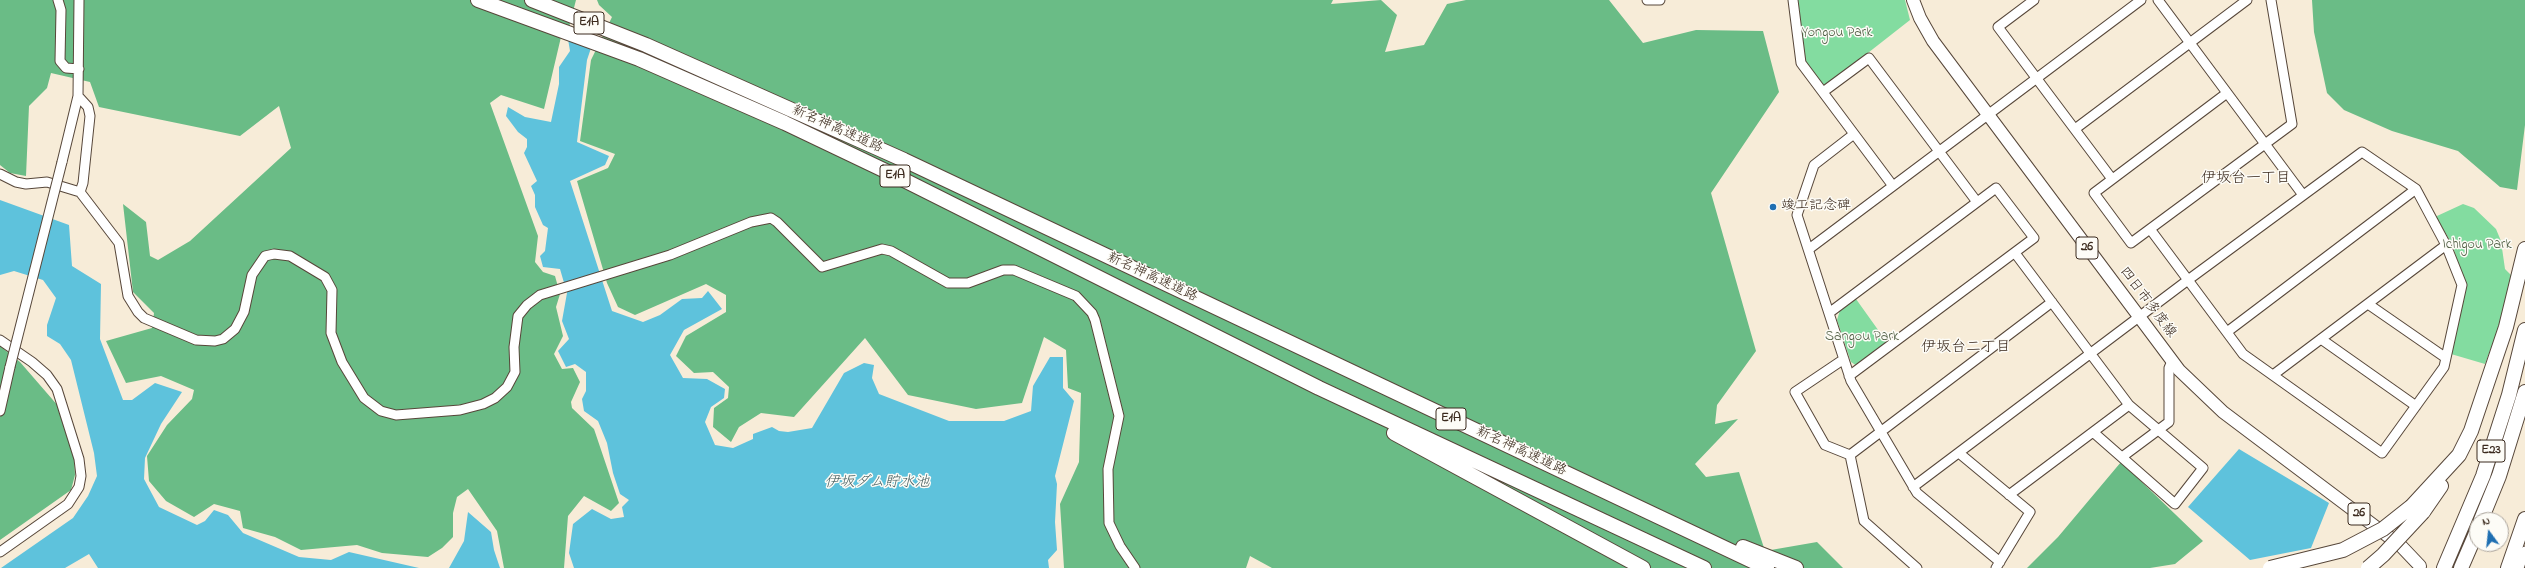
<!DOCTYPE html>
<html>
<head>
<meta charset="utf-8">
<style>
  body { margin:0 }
  #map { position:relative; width:2525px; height:568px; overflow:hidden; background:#f7ecd8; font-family:"Indie Flower",sans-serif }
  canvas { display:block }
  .north { position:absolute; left:2469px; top:512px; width:40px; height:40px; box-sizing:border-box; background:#fdfcf7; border:1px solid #afa8a0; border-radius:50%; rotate:345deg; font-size:11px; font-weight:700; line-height:16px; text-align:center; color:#3b2a1e }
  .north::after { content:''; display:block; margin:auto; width:14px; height:18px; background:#1f6fb2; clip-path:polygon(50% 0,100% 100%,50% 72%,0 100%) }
</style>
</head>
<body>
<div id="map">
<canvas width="2525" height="568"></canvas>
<div class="north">N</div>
</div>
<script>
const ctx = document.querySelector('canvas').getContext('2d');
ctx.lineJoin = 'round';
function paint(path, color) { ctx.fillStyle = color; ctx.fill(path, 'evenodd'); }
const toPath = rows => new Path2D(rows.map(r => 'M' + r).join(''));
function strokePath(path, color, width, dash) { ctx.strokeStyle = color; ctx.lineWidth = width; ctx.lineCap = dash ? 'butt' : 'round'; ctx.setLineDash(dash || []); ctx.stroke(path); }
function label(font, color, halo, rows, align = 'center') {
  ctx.font = font + ' "Indie Flower","Klee One",sans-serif'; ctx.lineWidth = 3; ctx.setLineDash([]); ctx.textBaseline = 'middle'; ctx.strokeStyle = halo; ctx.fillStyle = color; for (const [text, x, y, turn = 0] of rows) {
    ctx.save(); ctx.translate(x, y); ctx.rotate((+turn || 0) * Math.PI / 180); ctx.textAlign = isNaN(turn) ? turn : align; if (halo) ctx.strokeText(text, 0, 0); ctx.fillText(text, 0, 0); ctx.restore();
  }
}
paint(toPath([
  [1798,0,1905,0,1910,20,1827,85,1821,84,1805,60],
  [2463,204,2474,208,2496,229,2501,241,2505,269,2512,276,2504,313,2485,364,2451,354,2466,287,2452,244,2437,219,2437,216],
  [1856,299,1886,341,1886,344,1857,366,1851,362,1837,320,1840,310]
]), '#83dca0');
paint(toPath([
  [0,0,576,0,568,31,561,37,544,109,501,95,490,103,538,236,535,262,543,272,555,276,560,294,556,307,563,336,554,354,562,369,573,368,580,382,571,402,572,408,594,429,619,503,611,511,584,496,568,516,564,568,504,568,497,531,468,489,457,497,453,513,453,537,442,548,428,557,382,553,357,545,301,550,275,537,243,528,240,511,214,504,194,517,166,501,149,481,147,456,167,425,192,399,194,390,161,376,126,383,106,341,152,328,154,313,133,292,123,204,146,222,150,256,158,260,190,241,291,148,279,106,240,136,99,107,90,82,51,73,47,88,29,106,26,176,10,173,0,165],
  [597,0,1333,0,1331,4,1381,0,1397,15,1385,52,1424,45,1447,4,1466,0,1609,0,1643,43,1696,30,1763,31,1779,92,1711,193,1756,351,1717,405,1715,424,1738,419,1695,464,1706,477,1739,472,1765,551,1817,542,1843,568,1272,568,1250,556,1246,568,1064,568,1060,504,1079,462,1081,393,1068,388,1066,350,1044,337,1022,403,976,409,908,395,865,338,794,417,761,413,739,427,731,442,713,427,714,408,728,398,729,387,713,372,694,373,676,356,686,336,726,312,726,295,706,284,635,315,618,307,607,283,577,181,608,168,615,154,580,141,591,60,612,17,599,5],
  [2312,0,2525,0,2525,125,2517,190,2500,187,2458,151,2392,131,2344,110,2327,93,2314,32],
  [0,346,20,362,59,407,74,454,75,475,71,490,0,540],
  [2121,462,2203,541,2175,564,2150,568,2027,568,2058,537]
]), '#6abc86');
paint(toPath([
  [591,16,593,42,587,60,577,142,609,156,605,165,570,181,612,311,643,322,660,315,682,299,702,298,708,291,722,309,684,330,670,355,683,378,707,379,725,389,724,398,711,407,705,422,715,445,733,448,753,439,753,434,772,427,779,431,788,432,812,428,844,373,864,363,874,365,872,378,879,394,949,421,1004,421,1031,411,1033,386,1050,357,1063,357,1063,388,1074,401,1055,476,1057,484,1055,522,1057,550,1048,560,1049,568,574,568,569,553,573,524,592,509,611,519,624,517,622,507,629,500,620,494,613,473,607,443,598,421,584,411,582,399,586,391,586,372,575,364,566,367,558,351,569,339,562,321,567,293,560,269,543,267,540,256,545,251,548,228,543,225,535,207,535,195,531,186,537,181,524,153,527,147,527,139,518,132,506,116,508,107,525,117,551,122,559,84,559,67,570,51,568,39],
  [0,200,69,225,72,266,101,284,100,339,123,400,132,400,155,383,182,392,161,424,145,458,144,479,159,507,197,525,205,521,214,510,228,515,243,533,299,557,331,560,349,552,419,568,98,568,89,554,65,568,1,568,73,518,88,496,97,476,94,453,71,360,60,344,47,336,47,325,56,298,43,280,14,271,0,275],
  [2239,449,2329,503,2311,548,2250,560,2188,507],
  [468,512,491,532,494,550,500,568,449,568,464,541]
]), '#5ec2dc');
const minor = toPath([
  [58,0,61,10,60,61,66,68,79,69],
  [1647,0,1660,0],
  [1793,0,1801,63,1893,186],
  [2034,0,1998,27,2112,179],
  [2158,0,2303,195],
  [1823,92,1869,58,1977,202],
  [2227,93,2094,193,2131,243,2292,124,2271,0],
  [78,96,88,107,90,116,83,183,80,192],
  [2075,129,2247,0],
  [1854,134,1814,165,1797,215,1851,381,1917,493,2000,562],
  [62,162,78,96,79,0],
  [0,174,16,182,26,184,47,182,80,192,119,243,128,296,138,312,144,318,196,340,215,341,223,339,235,329,244,312,252,275,265,256,274,254,290,256,325,277,332,290,331,333,342,362,364,398,381,411,396,415,460,410,483,404,495,398,507,387,515,372,514,347,518,316,527,305,540,295,670,255,751,222,771,218,777,222,822,267,882,249,891,251,948,283,968,283,1003,270,1014,270,1076,296,1092,313,1095,320,1119,416,1108,469,1109,523,1120,546,1135,568],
  [1809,249,2141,0],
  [2015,253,2129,405,2203,468,2175,504,2093,432],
  [2368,304,2446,358],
  [1829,313,1996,188,2034,238,1849,376],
  [2227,332,2416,189],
  [2321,339,2416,406],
  [0,340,32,362,47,375,57,389,79,459,81,476,79,487,68,504,0,552],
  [1844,359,1795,392,1825,445,1850,455],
  [2273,375,2446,245],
  [0,411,10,367],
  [1959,453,2030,512,1996,568],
  [1850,455,2052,302],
  [1850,455,1864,521,1917,568],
  [2122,457,2169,422,2169,368,2172,361],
  [1913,487,2188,280,2362,152,2416,189,2446,245,2462,285,2444,367,2382,453,2243,354,2188,280,2150,229],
  [2009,495,2129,405],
  [2519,568,2525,551]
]);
const major = toPath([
  [1913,0,1920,18,1933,41,2179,370,2223,412,2401,546,2420,566]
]);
const highway = toPath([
  [478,0,639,59,785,123,894,175,1319,388,1704,568],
  [532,0,646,45,904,160,1767,568],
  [1394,433,1643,568],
  [2412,506,2459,455,2471,431,2506,327,2525,249],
  [2423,512,2441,486],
  [2481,520,2499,476,2525,392],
  [1743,547,1796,568],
  [2444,568,2483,476,2509,395,2525,330],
  [2461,568,2477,531],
  [2508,568,2525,519]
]);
strokePath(minor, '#57473a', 11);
strokePath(major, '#57473a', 14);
strokePath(highway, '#57473a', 16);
strokePath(minor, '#fff', 9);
strokePath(major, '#fff', 12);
strokePath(highway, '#fff', 14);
const minorBridge = toPath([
  [10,367,62,162]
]);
const highwayBridge = toPath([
  [2270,568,2343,550,2383,529,2412,506],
  [2368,568,2383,555,2423,512]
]);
strokePath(minorBridge, '#57473a', 11, []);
strokePath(highwayBridge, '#57473a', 16, []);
strokePath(minorBridge, '#fff', 9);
strokePath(highwayBridge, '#fff', 14);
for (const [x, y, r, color] of [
  [1773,207,4,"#1f6fb2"]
]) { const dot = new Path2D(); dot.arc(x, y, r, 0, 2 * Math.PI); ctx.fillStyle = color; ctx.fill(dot); strokePath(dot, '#fdfcf7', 1.5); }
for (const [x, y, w] of [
  [589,23,30],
  [895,176,30],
  [2087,248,22],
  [1451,419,30],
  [2491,451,28],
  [2359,514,22]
]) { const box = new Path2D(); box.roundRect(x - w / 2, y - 11, w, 22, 3); ctx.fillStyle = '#fdfcf7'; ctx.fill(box); strokePath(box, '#3b2a1e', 1); }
label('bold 13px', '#3b2a1e', null, [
  ["E1A",589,23],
  ["E1A",895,176],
  ["26",2087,248],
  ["E1A",1451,419],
  ["E23",2491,451],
  ["26",2359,514]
]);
label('14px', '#515f45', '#fdfcf7', [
  ["Yongou Park",1837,34],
  ["Ichigou Park",2477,246],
  ["Sangou Park",1862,338]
]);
label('14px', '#3b2a1e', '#fdfcf7', [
  ["新名神高速道路",837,130,24],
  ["新名神高速道路",1152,278,25],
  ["四日市多度線",2147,303,53],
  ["新名神高速道路",1521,452,25]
]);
label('14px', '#3b2a1e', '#fdfcf7', [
  ["竣工記念碑",1781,207]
], 'left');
label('15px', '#3b2a1e', '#fdfcf7', [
  ["伊坂台一丁目",2246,180],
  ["伊坂台二丁目",1966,349]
]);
label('italic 15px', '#475f60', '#fdfcf7', [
  ["伊坂ダム貯水池",877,484]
]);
</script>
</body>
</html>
